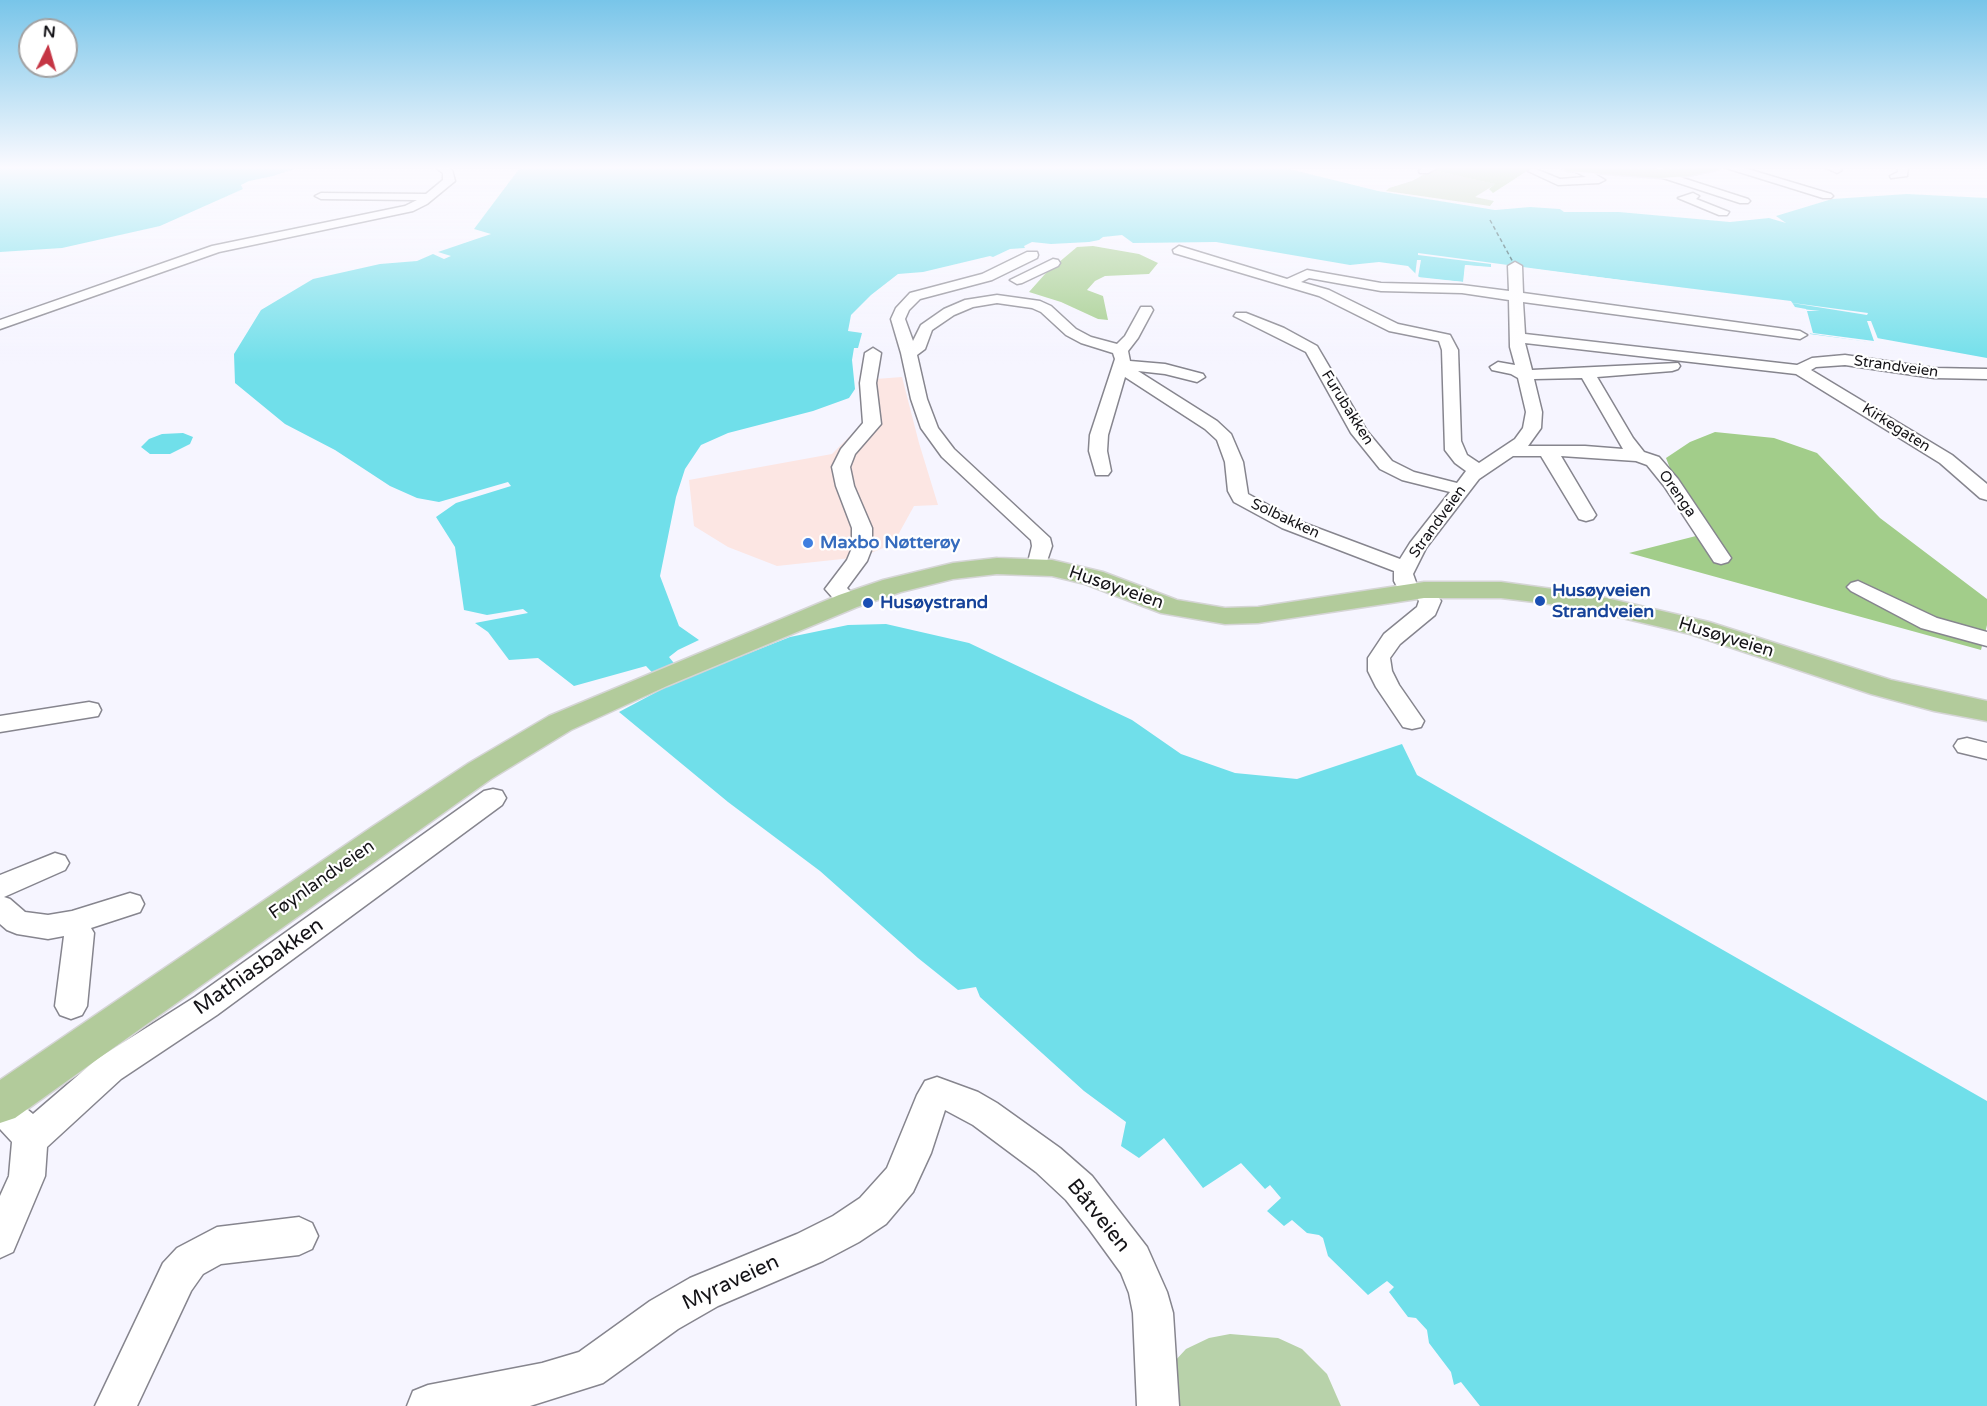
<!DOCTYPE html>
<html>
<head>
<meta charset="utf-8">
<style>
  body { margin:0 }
  #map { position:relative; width:1987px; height:1406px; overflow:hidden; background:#f6f5ff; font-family:"Varela Round",sans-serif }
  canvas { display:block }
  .north { position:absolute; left:18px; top:18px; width:60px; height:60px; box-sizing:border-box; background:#fff; border:2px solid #a1a1a2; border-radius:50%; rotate:5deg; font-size:16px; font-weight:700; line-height:24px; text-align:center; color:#141317 }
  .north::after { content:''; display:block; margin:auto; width:21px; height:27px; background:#c53544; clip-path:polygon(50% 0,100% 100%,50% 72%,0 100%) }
</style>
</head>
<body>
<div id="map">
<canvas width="1987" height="1406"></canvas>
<div class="north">N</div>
</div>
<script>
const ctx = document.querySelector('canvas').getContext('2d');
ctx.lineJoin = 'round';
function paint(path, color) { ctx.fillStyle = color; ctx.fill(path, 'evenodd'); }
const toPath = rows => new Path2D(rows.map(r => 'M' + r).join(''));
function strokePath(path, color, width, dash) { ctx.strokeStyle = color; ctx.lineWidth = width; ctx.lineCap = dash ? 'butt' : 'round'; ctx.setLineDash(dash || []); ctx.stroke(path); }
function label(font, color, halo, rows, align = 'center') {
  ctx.font = font + ' "Varela Round",sans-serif'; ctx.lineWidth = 4.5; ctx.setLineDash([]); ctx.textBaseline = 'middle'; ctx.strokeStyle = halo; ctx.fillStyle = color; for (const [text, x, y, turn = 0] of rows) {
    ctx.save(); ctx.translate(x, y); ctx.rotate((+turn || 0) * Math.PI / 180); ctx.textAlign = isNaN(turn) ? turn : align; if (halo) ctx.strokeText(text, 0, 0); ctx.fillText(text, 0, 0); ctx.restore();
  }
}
paint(toPath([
  [902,377,919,443,938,505,914,506,893,544,861,557,777,566,728,547,694,526,689,480,832,454,863,423,863,380]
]), '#fce6e3');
paint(toPath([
  [1432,170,1496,184,1475,197,1494,201,1490,206,1386,191,1389,188,1412,181],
  [1230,1334,1278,1338,1302,1349,1327,1374,1341,1406,1162,1406,1161,1376,1186,1349,1209,1338]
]), '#b8d2aa');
paint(toPath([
  [1439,167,1533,167,1493,193,1489,189,1495,184,1432,170],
  [1093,246,1139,254,1158,263,1149,274,1105,276,1095,281,1087,290,1103,296,1108,320,1098,319,1061,302,1029,292,1045,274,1077,247],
  [1715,432,1774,438,1817,453,1880,518,1987,599,1987,625,1981,650,1629,553,1696,536,1666,458,1690,442]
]), '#a2cd8a');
paint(toPath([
  [0,167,300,167,273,176,249,181,241,185,243,189,160,226,62,248,0,252],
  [530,167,1281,167,1378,191,1495,210,1530,207,1560,209,1564,212,1619,212,1730,222,1769,218,1786,223,1776,216,1832,199,1907,194,1987,198,1987,358,1877,338,1878,343,1810,334,1806,309,1795,307,1791,301,1493,264,1492,268,1465,265,1463,282,1420,278,1408,266,1379,262,1350,265,1216,242,1133,243,1122,235,1103,237,1099,240,1089,242,1051,244,1032,242,1024,246,1025,248,1010,249,993,257,990,256,923,272,898,274,871,295,851,315,848,331,862,333,858,348,854,348,852,360,855,389,849,398,813,411,728,433,701,445,685,469,676,497,660,576,679,626,699,640,678,650,669,657,686,678,790,637,848,625,886,624,969,643,1132,720,1181,754,1235,773,1297,779,1402,744,1417,775,1987,1101,1987,1406,1480,1406,1461,1382,1454,1385,1451,1372,1429,1343,1427,1330,1416,1318,1408,1317,1389,1292,1394,1287,1387,1281,1368,1295,1328,1256,1323,1238,1319,1235,1307,1233,1292,1220,1284,1226,1267,1211,1281,1198,1270,1185,1265,1189,1241,1163,1203,1188,1164,1138,1139,1158,1121,1146,1126,1122,1084,1091,980,997,976,987,958,990,918,958,820,871,728,802,619,712,666,687,646,666,574,686,538,658,509,660,488,632,475,623,528,613,523,609,487,615,464,610,455,547,436,517,456,503,511,486,508,482,439,502,417,498,390,486,335,450,285,424,235,383,234,354,261,310,313,279,380,264,417,261,433,254,444,259,451,256,438,252,491,234,474,229,519,169],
  [183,433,193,437,190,444,170,454,150,454,141,447,149,439,162,434]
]), '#70dfea');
paint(toPath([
  [1418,253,1868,313,1867,315,1792,303,1793,308,1820,311,1807,311,1813,333,1874,341,1867,321,1871,321,1880,344,1807,333,1804,312,1792,309,1789,304,1783,302,1511,267,1495,267,1495,270,1469,267,1466,284,1417,278,1415,276,1417,260,1421,260,1418,277,1464,282,1465,265,1491,267,1491,264,1418,255]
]), '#f6f5ff');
strokePath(toPath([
  [1490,220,1514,264]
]), '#043c40', 1.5, [4, 3]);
const minor = toPath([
  [435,167,448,167,452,170,455,181,427,204,413,211,219,252,0,329,0,320,212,246,405,206,417,200,321,199,315,196,321,193,426,194,443,180,443,173,435,167],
  [1424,167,1439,167,1428,173,1420,173,1419,171,1424,167],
  [1574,167,1583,167,1605,180,1599,183,1558,185,1528,171,1533,168,1560,179,1586,177,1574,171,1574,167],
  [1723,167,1741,167,1831,194,1833,196,1831,198,1823,198,1723,167],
  [1824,167,1840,167,1842,170,1837,173,1824,167],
  [1898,167,1908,167,1907,176,1891,178,1890,176,1898,172,1898,167],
  [1661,171,1748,199,1750,201,1748,203,1740,203,1657,176,1657,172,1661,171],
  [1693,193,1699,196,1696,199,1729,212,1727,215,1719,215,1678,198,1693,193],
  [1179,246,1287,279,1307,270,1381,283,1462,285,1509,291,1508,266,1515,262,1522,266,1523,293,1800,331,1807,335,1800,339,1523,302,1525,334,1797,365,1812,358,1845,355,1934,368,1987,369,1987,379,1934,378,1845,365,1816,367,1811,370,1952,455,1987,484,1987,500,1980,498,1940,463,1796,374,1525,343,1532,370,1678,363,1680,366,1678,369,1672,371,1597,377,1633,438,1644,452,1659,457,1678,479,1731,558,1728,562,1721,564,1714,562,1664,486,1647,465,1636,461,1561,456,1596,515,1593,519,1586,521,1579,519,1541,456,1513,456,1479,479,1426,548,1413,574,1417,585,1431,586,1441,601,1435,615,1400,644,1390,658,1392,671,1399,685,1424,721,1421,727,1412,729,1403,727,1376,687,1368,671,1368,658,1384,634,1417,607,1419,601,1416,596,1402,596,1394,581,1394,571,1282,528,1234,502,1228,491,1225,462,1217,440,1205,429,1125,377,1108,435,1107,451,1111,471,1108,475,1096,475,1089,451,1090,435,1115,359,1113,353,1081,343,1066,335,1041,312,1032,308,997,303,973,307,954,315,932,330,925,349,917,355,927,399,938,428,954,449,1050,538,1052,546,1044,570,1037,572,1030,570,1027,566,1032,546,1031,540,942,457,921,428,911,399,901,353,891,319,896,308,910,293,982,274,1027,252,1037,252,1038,255,1037,258,992,280,920,299,909,310,905,319,913,341,921,325,944,309,965,300,997,295,1040,301,1051,306,1076,329,1091,337,1117,344,1125,336,1141,307,1151,307,1153,310,1138,338,1128,351,1130,361,1165,364,1203,374,1205,377,1197,382,1165,374,1138,371,1217,421,1231,434,1243,462,1248,494,1296,520,1400,559,1410,543,1450,492,1402,480,1380,469,1351,433,1306,352,1234,316,1236,313,1246,313,1284,328,1317,346,1367,431,1392,461,1414,472,1457,483,1466,471,1455,463,1445,450,1442,350,1439,341,1389,331,1319,296,1174,253,1173,250,1179,246],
  [1309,278,1381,291,1462,293,1509,300,1510,347,1515,365,1498,362,1490,367,1492,370,1511,374,1518,378,1526,412,1523,428,1515,439,1479,463,1467,455,1461,441,1458,350,1450,335,1398,324,1329,290,1301,282,1309,278],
  [1582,378,1623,449,1585,446,1528,446,1541,428,1542,412,1534,379,1582,378],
  [1053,259,1058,260,1060,263,1058,266,1022,283,1017,284,1010,280,1053,259],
  [873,348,881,353,876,383,881,424,855,454,850,467,854,486,872,528,872,548,867,561,847,588,859,601,856,606,848,607,840,606,825,589,847,560,852,548,852,528,836,486,832,467,841,449,863,423,860,383,865,353,873,348],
  [1858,581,1937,618,1987,632,1987,646,1921,628,1851,591,1847,587,1851,583,1858,581],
  [89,702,98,704,101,710,98,716,0,732,0,716,89,702],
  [1967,738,1987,743,1987,759,1958,752,1954,746,1958,740,1967,738],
  [493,789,502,791,506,798,502,805,217,1015,121,1079,47,1147,45,1176,13,1252,0,1258,0,1196,9,1176,12,1142,0,1129,0,1092,12,1097,33,1114,97,1059,195,997,484,791,493,789],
  [55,853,65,856,69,863,65,870,4,897,10,899,25,912,48,915,72,911,130,893,140,896,144,904,140,912,91,928,94,933,87,1006,82,1015,71,1019,60,1015,55,1006,64,936,48,939,17,934,7,930,0,924,0,875,55,853],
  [937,1077,978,1092,997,1103,1060,1148,1092,1176,1147,1247,1167,1292,1173,1313,1179,1406,1137,1406,1133,1313,1129,1293,1121,1273,1089,1229,1066,1200,1036,1172,973,1125,945,1110,931,1153,913,1192,886,1224,859,1242,823,1261,718,1306,678,1329,603,1383,530,1406,407,1406,413,1391,428,1385,542,1363,579,1352,650,1301,690,1278,797,1234,833,1216,860,1198,887,1168,917,1095,925,1081,937,1077],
  [299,1217,312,1223,318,1236,312,1249,299,1255,221,1264,203,1274,191,1291,137,1406,95,1406,163,1263,177,1248,217,1227,299,1217]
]);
const major = toPath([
  [1561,167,1661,170,1719,167,1718,170,1688,176,1661,178,1567,171,1561,167],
  [997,558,1052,560,1103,572,1177,600,1225,608,1258,607,1424,582,1501,582,1589,594,1709,622,1891,680,1987,701,1987,721,1934,711,1871,694,1690,634,1589,610,1543,603,1501,598,1424,598,1258,623,1225,624,1161,613,1085,584,1052,576,997,574,953,579,901,592,857,607,667,686,571,730,491,779,15,1118,0,1123,0,1080,372,827,469,763,549,716,839,595,883,580,953,563,997,558]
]);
strokePath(minor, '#86858e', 3);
strokePath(major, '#d5d5d5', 3);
paint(minor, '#fff');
paint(major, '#b2cb9b');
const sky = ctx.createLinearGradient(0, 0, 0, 364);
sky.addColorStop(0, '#78c5e9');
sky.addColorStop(0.46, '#fbfaff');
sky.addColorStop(1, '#fbfaff00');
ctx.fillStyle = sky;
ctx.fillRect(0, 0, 1987, 364);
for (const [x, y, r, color] of [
  [808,543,6,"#3f7fe0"],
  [1540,601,6,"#1a4fb4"],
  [868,603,6,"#1a4fb4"]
]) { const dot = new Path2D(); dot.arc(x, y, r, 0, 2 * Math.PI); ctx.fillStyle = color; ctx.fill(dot); strokePath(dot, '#fff', 2); }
label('15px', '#141317', '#fff', [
  ["Strandveien",1896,367,8],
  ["Furubakken",1347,408,58],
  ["Kirkegaten",1896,428,32],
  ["Orenga",1677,494,55],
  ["Solbakken",1285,519,25],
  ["Strandveien",1438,522,-54]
]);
label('bold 18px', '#366cbe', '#fff', [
  ["Maxbo Nøtterøy",820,543]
], 'left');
label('18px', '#141317', '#fff', [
  ["Husøyveien",1116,588,19],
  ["Husøyveien",1726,638,17],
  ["Føynlandveien",322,880,-35]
]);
label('bold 18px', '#164399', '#fff', [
  ["Husøyveien",1552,591],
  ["Strandveien",1552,612],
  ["Husøystrand",880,603]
], 'left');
label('21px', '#141317', '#fff', [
  ["Mathiasbakken",259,967,-35],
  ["Båtveien",1098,1216,51],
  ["Myraveien",731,1283,-25]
]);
</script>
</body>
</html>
